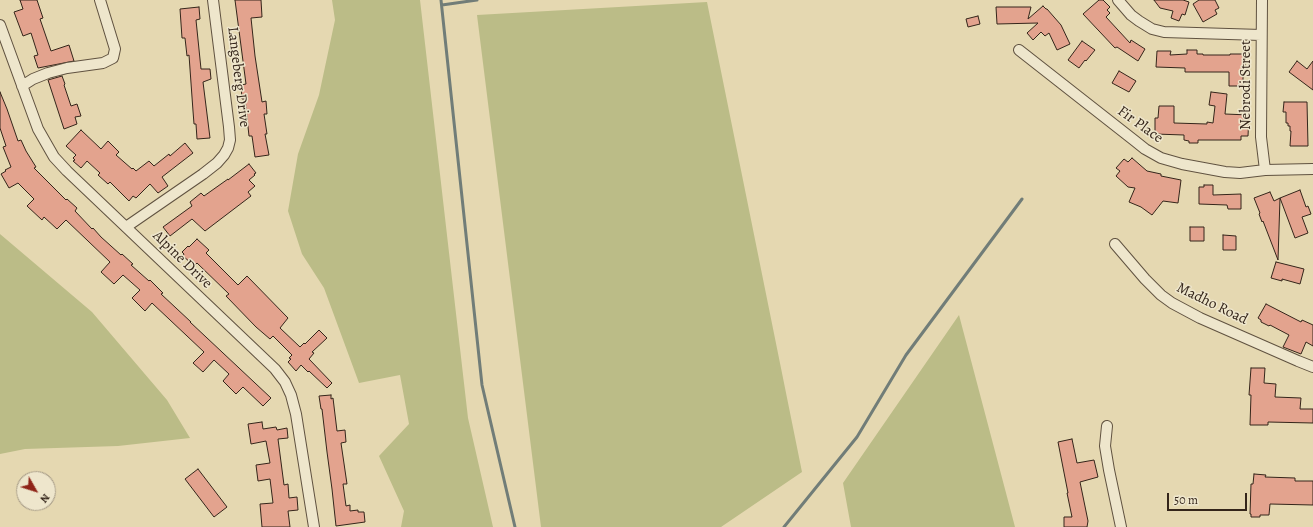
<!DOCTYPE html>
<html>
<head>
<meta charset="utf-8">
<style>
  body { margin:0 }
  #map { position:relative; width:1313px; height:527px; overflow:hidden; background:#e5d8b1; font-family:Alegreya,serif }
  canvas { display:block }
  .north { position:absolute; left:16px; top:471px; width:40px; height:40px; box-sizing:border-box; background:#eee6cc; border:1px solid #a49985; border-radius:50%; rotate:129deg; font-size:11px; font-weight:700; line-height:16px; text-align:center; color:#34251a }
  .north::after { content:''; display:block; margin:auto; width:14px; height:18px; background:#8f2418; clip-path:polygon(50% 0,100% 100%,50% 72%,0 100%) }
  .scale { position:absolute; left:1167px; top:493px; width:80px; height:18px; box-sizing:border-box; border:2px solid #34251a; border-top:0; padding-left:5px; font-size:12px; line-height:14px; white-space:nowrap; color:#34251a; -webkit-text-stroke:3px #eee6cc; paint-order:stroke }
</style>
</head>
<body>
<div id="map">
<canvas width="1313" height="527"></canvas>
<div class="north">N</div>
<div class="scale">50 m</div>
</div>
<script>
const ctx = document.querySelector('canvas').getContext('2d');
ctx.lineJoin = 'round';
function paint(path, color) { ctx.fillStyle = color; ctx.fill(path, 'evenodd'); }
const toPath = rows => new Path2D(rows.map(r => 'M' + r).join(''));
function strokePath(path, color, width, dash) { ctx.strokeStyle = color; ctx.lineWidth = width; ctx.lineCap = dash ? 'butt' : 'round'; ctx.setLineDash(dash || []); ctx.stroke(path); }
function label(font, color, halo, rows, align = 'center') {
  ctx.font = font + ' Alegreya,serif'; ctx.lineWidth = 3; ctx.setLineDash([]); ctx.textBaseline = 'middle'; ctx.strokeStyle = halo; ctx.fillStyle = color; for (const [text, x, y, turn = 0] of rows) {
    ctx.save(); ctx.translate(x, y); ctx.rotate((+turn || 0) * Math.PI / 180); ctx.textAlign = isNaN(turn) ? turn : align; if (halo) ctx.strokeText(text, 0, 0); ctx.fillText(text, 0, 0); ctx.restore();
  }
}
paint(toPath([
  [332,0,420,0,468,418,493,527,401,527,404,511,379,456,409,424,400,375,359,383,324,288,302,254,288,211,298,154,319,95,335,20],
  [707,2,802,472,721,527,541,527,477,15],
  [0,234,92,312,167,400,190,438,118,446,25,449,0,454],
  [959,315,1015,527,851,527,843,483]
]), '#bbbc87');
strokePath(toPath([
  [441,0,482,385,515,527],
  [442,5,477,0],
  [784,527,857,437,906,355,1022,199]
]), '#717d78', 3);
const building = toPath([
  [20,0,37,0,43,18,40,19,51,51,69,45,74,61,38,68,34,56,38,55,31,33,23,36,14,12,23,9,20,0],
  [235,0,261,0,262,17,251,18,255,56,262,102,266,101,267,114,264,114,267,134,265,134,269,155,255,157,252,136,249,136,245,99,242,99,241,85,246,84,235,0],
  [1099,0,1103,0,1110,7,1107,10,1110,13,1106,17,1130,43,1131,40,1145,49,1138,61,1117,47,1115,48,1083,14,1099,0],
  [1154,0,1183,0,1189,2,1185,15,1182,14,1179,21,1171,18,1173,11,1160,8,1154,0],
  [1199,0,1215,0,1219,8,1215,10,1217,14,1203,22,1193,4,1199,0],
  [1043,6,1046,9,1047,9,1061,25,1070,44,1057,50,1049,33,1045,36,1041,32,1033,40,1027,33,1038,23,997,24,996,7,1031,7,1028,19,1043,6],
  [199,7,200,19,196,20,201,69,210,69,211,79,203,82,210,138,197,139,196,124,194,124,193,111,189,55,187,56,185,38,182,38,180,9,199,7],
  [978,16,980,24,968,27,966,19,978,16],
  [1082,41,1095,50,1086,61,1085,60,1079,68,1068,60,1082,41],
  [1187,50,1197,50,1197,54,1203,54,1203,55,1230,55,1230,54,1244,54,1244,59,1245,59,1245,68,1243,68,1243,86,1229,86,1229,72,1185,72,1185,68,1156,67,1157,51,1171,51,1170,55,1187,54,1187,50],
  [1297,61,1307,69,1313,61,1313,90,1289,72,1297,61],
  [1119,71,1136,81,1129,92,1112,83,1119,71],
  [62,76,65,84,64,85,71,106,77,104,81,116,75,117,77,124,64,129,48,80,62,76],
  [0,92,7,109,18,141,21,140,26,151,36,167,34,168,66,200,67,199,77,208,75,211,92,229,93,228,101,237,121,255,122,254,133,264,131,265,149,281,150,280,163,293,161,294,191,322,190,322,271,398,263,406,243,387,236,394,223,381,229,374,214,360,203,372,193,363,204,352,152,303,145,311,132,298,140,290,123,275,114,284,101,272,110,262,66,220,57,229,44,217,42,220,27,206,34,199,18,183,9,188,1,174,6,171,5,170,11,167,3,147,6,146,0,128,0,92],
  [1211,92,1227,94,1225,114,1249,115,1248,136,1241,136,1241,140,1198,140,1198,143,1189,143,1189,141,1184,140,1184,135,1155,134,1155,118,1158,118,1159,106,1174,106,1174,123,1207,124,1207,122,1213,123,1215,106,1209,105,1211,92],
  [1284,102,1307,102,1308,146,1290,146,1291,131,1290,131,1290,126,1288,126,1288,123,1286,123,1286,112,1283,112,1284,102],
  [81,130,101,149,108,141,119,152,116,155,132,169,133,168,136,171,149,161,154,166,169,154,170,156,185,143,193,153,162,177,168,186,158,193,150,184,136,198,133,196,129,201,110,182,108,184,98,175,100,173,87,161,81,168,73,161,75,160,73,158,76,155,66,146,81,130],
  [1132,158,1147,171,1161,174,1161,176,1181,180,1178,203,1163,201,1152,215,1141,207,1129,202,1135,188,1128,187,1116,176,1120,171,1116,168,1124,159,1128,162,1132,158],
  [249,164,256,173,254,174,255,175,249,180,255,186,248,192,251,196,205,231,192,219,170,236,163,227,192,206,190,202,201,193,204,196,228,179,228,180,249,164],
  [1204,185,1213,185,1213,195,1241,194,1241,209,1228,209,1227,205,1199,204,1199,187,1204,187,1204,185],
  [1300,190,1306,207,1308,206,1311,214,1302,217,1308,233,1295,238,1280,198,1300,190],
  [1270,192,1274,201,1280,198,1278,260,1263,221,1262,222,1259,214,1260,213,1254,198,1270,192],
  [1190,227,1204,227,1204,241,1190,241,1190,227],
  [1223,235,1236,236,1236,250,1223,250,1223,235],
  [197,239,209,250,206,253,238,285,247,276,288,318,280,328,300,347,304,343,305,344,319,330,327,338,312,352,314,353,309,359,332,383,327,388,309,371,308,372,301,365,296,371,288,362,291,359,289,358,292,355,273,336,270,339,256,327,226,296,229,294,197,263,195,265,192,262,191,263,183,256,184,254,182,252,188,246,189,247,197,239],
  [1276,262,1304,269,1300,284,1282,279,1282,281,1271,278,1276,262],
  [1266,304,1301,322,1302,320,1313,325,1313,346,1306,342,1301,354,1283,347,1289,335,1270,325,1269,326,1261,322,1261,320,1258,318,1266,304],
  [1251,368,1265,368,1264,383,1276,384,1275,397,1301,398,1300,409,1313,409,1313,423,1268,422,1268,425,1250,425,1251,395,1249,395,1251,368],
  [331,395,331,399,333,398,337,431,345,430,346,442,341,443,347,484,343,484,346,506,350,505,350,511,358,510,358,512,364,512,365,522,336,526,332,489,327,452,322,409,321,409,319,396,331,395],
  [262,422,263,429,276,427,277,430,287,428,288,438,278,439,284,485,288,484,289,498,297,497,298,510,288,511,290,527,262,527,260,504,273,503,270,479,258,481,256,465,270,463,266,441,251,444,248,424,262,422],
  [1072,439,1077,463,1094,460,1098,477,1080,482,1088,521,1087,527,1064,527,1064,517,1072,517,1067,493,1068,493,1058,442,1072,439],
  [198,469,227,507,214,517,185,479,198,469],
  [1254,474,1266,475,1265,477,1295,478,1295,481,1313,481,1313,505,1270,504,1269,515,1260,515,1260,517,1251,517,1251,514,1250,514,1251,484,1253,484,1254,474]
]);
paint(building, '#e3a38e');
strokePath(building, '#34251a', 1);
const street = toPath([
  [1118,0,1131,15,1139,21,1152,29,1164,32,1261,35],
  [1262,0,1261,137,1265,170],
  [0,25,38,129,54,157,67,171,275,369,285,382,291,395,296,414,314,527],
  [1019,50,1135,141,1145,149,1161,158,1182,164,1225,172,1240,173,1265,170,1313,169],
  [22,86,33,79,48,73,67,68,103,63,113,58,115,49,100,0],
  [126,227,203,174,217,163,224,155,228,148,230,140,229,127,213,0],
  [1115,244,1145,279,1161,295,1172,303,1200,318,1298,361,1313,367],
  [1107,426,1105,446,1109,470,1121,527]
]);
strokePath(street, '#605240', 12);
strokePath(street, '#eee6cc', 10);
label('15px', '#34251a', '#eee6cc', [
  ["Langeberg Drive",238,77,83],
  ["Nebrodi Street",1246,85,-90],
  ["Fir Place",1140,125,36],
  ["Alpine Drive",182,260,44],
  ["Madho Road",1212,304,26]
]);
</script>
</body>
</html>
